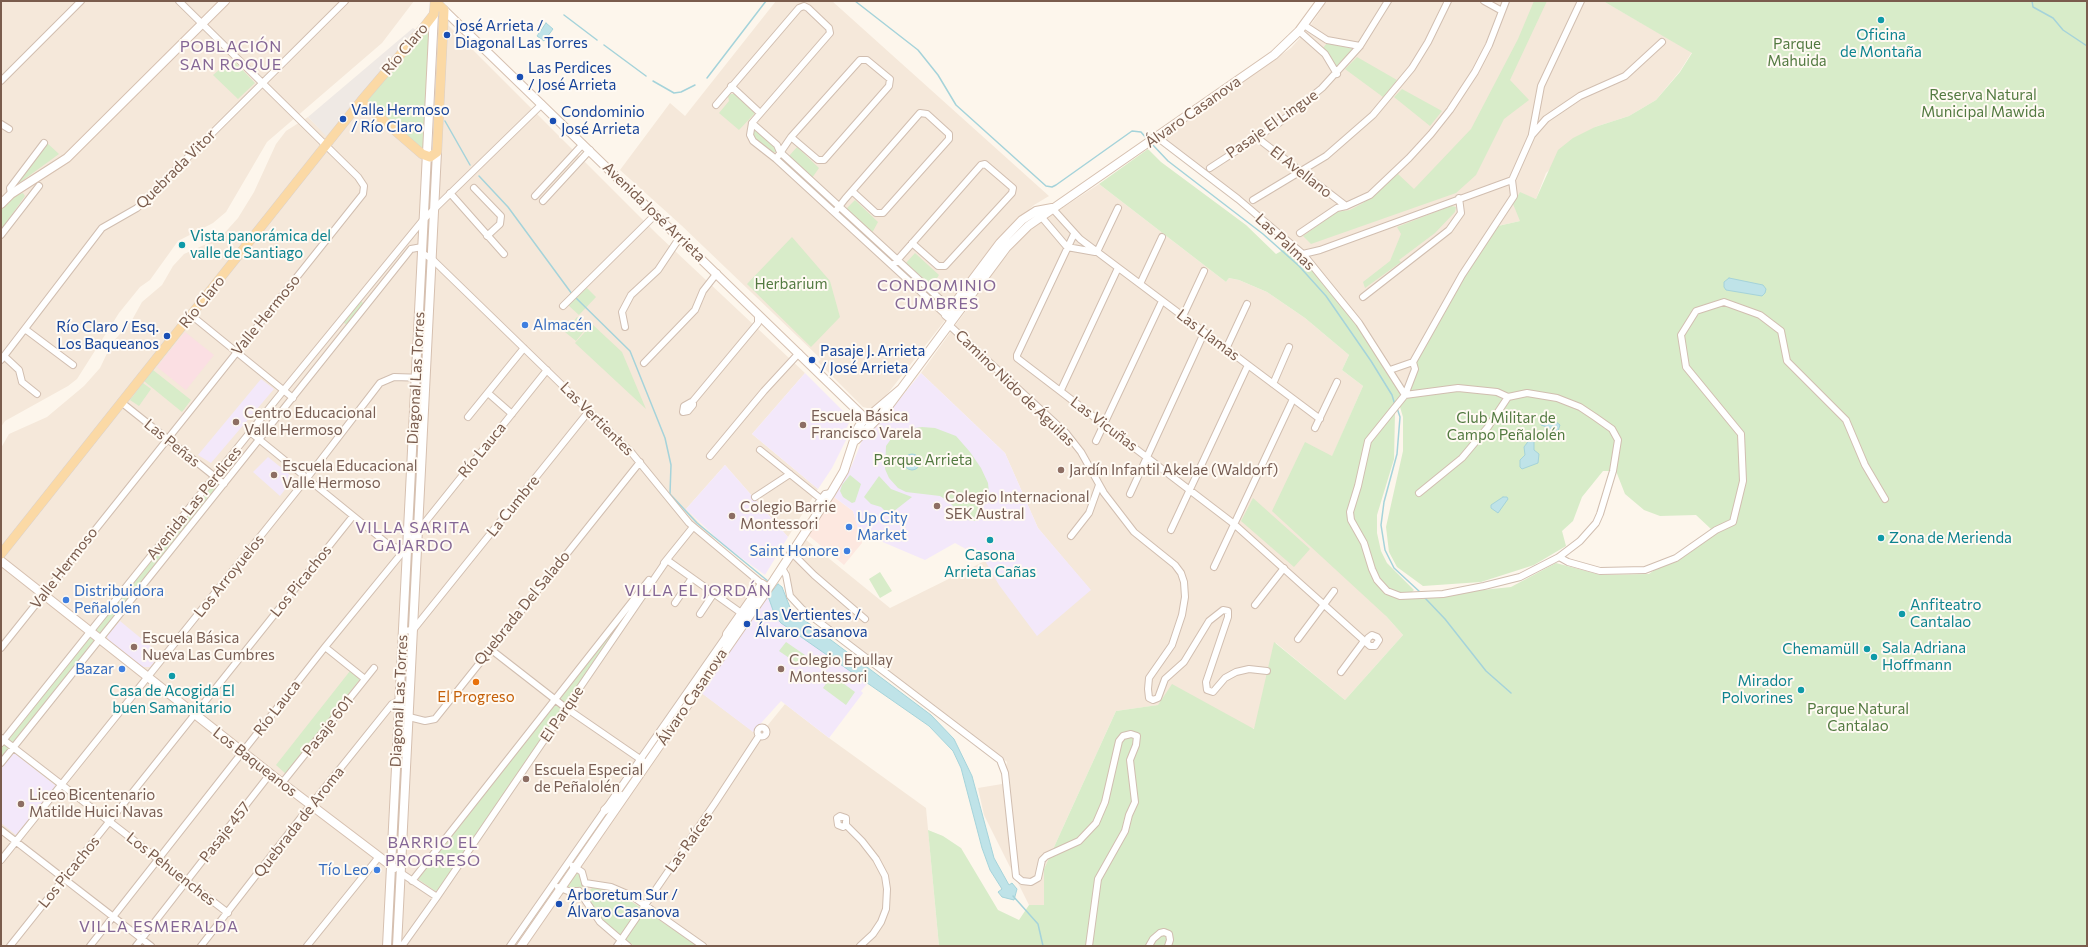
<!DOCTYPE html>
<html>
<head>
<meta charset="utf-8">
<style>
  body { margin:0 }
  #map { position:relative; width:2088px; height:947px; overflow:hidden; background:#fdf6ec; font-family:Commissioner,sans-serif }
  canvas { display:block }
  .frame { position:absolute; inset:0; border:2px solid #7a5c4d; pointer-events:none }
</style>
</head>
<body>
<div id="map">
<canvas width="2088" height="947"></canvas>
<div class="frame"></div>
</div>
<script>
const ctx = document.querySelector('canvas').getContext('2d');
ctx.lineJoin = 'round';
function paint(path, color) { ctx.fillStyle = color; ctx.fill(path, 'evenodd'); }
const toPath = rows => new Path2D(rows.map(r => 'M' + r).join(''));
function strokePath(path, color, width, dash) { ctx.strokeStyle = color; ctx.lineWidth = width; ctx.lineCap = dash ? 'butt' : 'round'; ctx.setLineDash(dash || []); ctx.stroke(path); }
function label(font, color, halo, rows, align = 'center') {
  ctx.font = font + ' Commissioner,sans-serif'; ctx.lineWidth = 4; ctx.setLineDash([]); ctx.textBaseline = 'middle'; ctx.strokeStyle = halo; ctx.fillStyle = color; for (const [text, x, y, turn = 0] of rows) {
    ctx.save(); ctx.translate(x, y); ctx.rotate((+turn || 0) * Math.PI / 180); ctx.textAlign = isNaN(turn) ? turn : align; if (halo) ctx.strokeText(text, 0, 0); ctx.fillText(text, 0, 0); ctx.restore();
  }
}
paint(toPath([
  [1,1,414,1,382,43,267,142,226,212,213,223,178,241,150,280,140,287,119,313,77,379,68,386,5,421,1,427],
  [776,1,832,1,1049,196,1034,205,996,241,941,315,946,319,885,397,871,409,863,407,818,362,821,359,681,225,620,170,670,103,685,116],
  [1327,1,1603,1,1692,52,1680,71,1656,100,1629,116,1595,127,1546,173,1536,199,1520,193,1520,221,1498,226,1464,278,1417,361,1406,400,1388,367,1292,245,1158,140,1291,48,1308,29],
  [428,17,446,23,658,235,805,373,752,434,818,489,788,537,725,465,686,509,723,548,766,581,517,946,1,946,1,448,9,434,47,417,84,386,100,368,112,343,132,320,142,302,162,285,173,266,184,254,220,238,238,218,254,192,276,144,286,131,308,117,326,135],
  [1099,184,1226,282,1229,278,1239,280,1267,292,1305,318,1349,355,1342,370,1363,386,1332,457,1305,443,1386,616,1403,635,1345,700,1276,643,1255,729,1159,705,1116,711,1044,869,1044,906,1029,905,984,815,978,788,1002,784,1007,762,793,597,788,566,805,539,890,608,991,558,1090,590,1038,528,1005,453,921,373,1002,261,1023,236,1038,224],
  [702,693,759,736,785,704,829,738,926,808,939,946,527,946]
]), '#f5e8da');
paint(toPath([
  [834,497,853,511,862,543,844,565,808,535]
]), '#fde8e0');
paint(toPath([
  [413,28,416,30,326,136,308,117]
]), '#efe9e4');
paint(toPath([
  [805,373,851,419,845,431,848,436,832,468,818,489,752,434],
  [921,373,1005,453,1038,528,1091,590,1037,636,999,585,984,559,955,543,925,560,859,532,853,511,834,497,852,465,863,438,886,416],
  [261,379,274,389,211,463,198,455],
  [268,457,294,478,280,496,253,472],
  [725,465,788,537,765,575,725,546,686,509],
  [768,596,775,616,867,684,861,691,863,693,829,738,781,701,753,732,700,692],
  [120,621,160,654,150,667,143,667,108,640,107,636],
  [14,753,56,786,16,835,1,823,1,769]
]), '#f3e8fa');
paint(toPath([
  [185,332,214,355,186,390,157,367]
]), '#fbdfe3');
paint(toPath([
  [1534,1,1547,1,1510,80,1529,100,1504,119,1476,175,1456,193,1311,244,1303,236,1337,212,1350,210,1363,203,1398,174,1414,189,1471,129,1518,39],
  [1603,1,2087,1,2087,946,939,946,928,830,943,836,961,848,998,910,1019,920,1029,905,1044,905,1044,869,1116,711,1158,705,1172,684,1254,729,1274,642,1345,700,1403,635,1386,616,1272,511,1305,442,1332,456,1363,386,1342,370,1349,355,1305,318,1267,292,1239,280,1229,278,1226,282,1099,184,1148,149,1161,162,1246,225,1276,254,1292,245,1335,295,1388,367,1406,400,1417,361,1464,278,1498,226,1520,221,1513,204,1520,192,1536,199,1558,150,1573,138,1595,127,1629,116,1656,100,1680,72,1692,53],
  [1400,407,1403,417,1403,451,1386,527,1389,552,1397,567,1423,586,1481,582,1534,565,1566,546,1562,531,1573,521,1582,497,1603,471,1616,471,1625,494,1644,510,1660,516,1696,515,1711,529,1649,574,1601,575,1556,563,1511,587,1406,598,1404,600,1414,590,1387,563,1381,551,1377,533,1377,515,1394,459,1395,413],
  [431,21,424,155,365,102],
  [1327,43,1354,49,1338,69,1323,48],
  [1357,57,1397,80,1383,97,1345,69],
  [232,59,255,83,238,99,213,75],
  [1402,89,1442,111,1430,126,1394,97],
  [731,94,734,94,755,113,739,130,719,113,729,101,728,96],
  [758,130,777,148,776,152,772,152,754,139,752,136,753,131],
  [46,142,59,154,15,186],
  [797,147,819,168,812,178,789,156],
  [23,193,25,196,1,230,1,206,12,197],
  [855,200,878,222,872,233,846,209],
  [1451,206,1456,207,1455,212,1435,233,1399,260,1401,262,1365,288,1363,282,1390,261,1401,234,1397,227],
  [792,237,830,281,840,317,811,347,747,284],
  [915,253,939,275,932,286,906,263],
  [587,288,596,297,579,315,568,305],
  [361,301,364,304,347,325,343,322],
  [577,317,588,326,576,341,565,332],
  [592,324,622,352,646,409,575,343],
  [153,370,191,400,182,412,144,381],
  [143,383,151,389,139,406,130,400],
  [922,427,935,428,956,436,970,452,981,468,988,483,989,493,983,499,984,503,982,505,986,517,975,521,967,520,948,501,940,496,906,492,898,488,889,478,885,469,886,446,891,439,908,429],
  [850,475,861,484,855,502,852,503,843,497,840,491,842,485],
  [879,476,891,489,912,497,889,515,881,507,871,504,864,497],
  [215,482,222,487,1,760,1,748,87,636],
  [1253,498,1310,549,1294,567,1241,521],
  [880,572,892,591,880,598,869,579],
  [651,580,438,890,435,891,418,879],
  [786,642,805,655,798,664,779,651],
  [350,671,360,679,286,774,276,765],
  [832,675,855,692,846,705,823,688],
  [577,872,582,878,583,886,579,890,574,890,566,887],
  [594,886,617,892,698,946,634,946,608,925,592,908,586,894]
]), '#d8ecc9');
const water = toPath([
  [546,23,553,29,544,41,537,36,546,23],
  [1729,278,1763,285,1766,289,1765,293,1762,296,1726,290,1724,287,1724,282,1729,278],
  [1544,420,1555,421,1560,425,1558,431,1541,425,1541,422,1544,420],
  [1530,439,1534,441,1534,450,1539,454,1538,463,1522,469,1520,467,1520,460,1525,455,1524,447,1530,439],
  '904 462a8 8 0 1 1 16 0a8 8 0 1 1-16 0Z',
  [1503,497,1507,497,1508,499,1498,513,1491,508,1491,505,1503,497],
  [778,584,782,587,791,610,931,715,954,739,972,776,994,858,1009,885,1012,883,1017,889,1014,900,1002,897,998,892,1002,889,990,870,982,848,961,768,953,751,929,726,781,623,775,616,768,596,778,584]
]);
paint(water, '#bfe3e8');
strokePath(water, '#a5d3da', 1);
strokePath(toPath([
  [855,1,918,50,938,75,956,105,1046,186,1052,187,1056,185,1132,131,1141,132,1147,139],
  [2032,1,2033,7,2053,18,2063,30,2087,46],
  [564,15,597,40],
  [604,45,646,76],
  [707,78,766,1],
  [653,81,674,93,681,92,695,85],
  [445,121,470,165],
  [1151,143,1168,161,1263,234,1299,266,1326,296,1371,361,1392,395,1395,405],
  [479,176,508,207,572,294],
  [575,297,630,351,665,438,671,465,670,494,697,523,769,582],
  [1397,408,1400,417,1397,454,1384,502,1381,525,1385,550,1394,568,1421,593],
  [1425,598,1445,619,1486,671,1511,693],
  [1013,896,1038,924,1043,946]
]), '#a5d3da', 1.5);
const street = toPath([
  [1484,1,1502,11],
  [1304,25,1327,40,1360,46],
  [1299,31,1325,54,1337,74],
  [1,81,81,1],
  [731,86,760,113],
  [716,105,799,8,804,6,808,8,829,28,830,33,752,123,750,135,753,141,776,159,946,315],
  [752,123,777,145,780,152,953,311],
  [1,124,9,129],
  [1532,134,1541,86,1581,1],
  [1157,137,1238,199,1303,254,1359,323,1405,395],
  [1256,137,1346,206],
  [776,159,791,137,860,60,867,60,890,79,889,86,824,160,818,160,791,137],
  [1210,168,1279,123,1322,88,1360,46,1388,1],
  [474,188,501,216,500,224,487,236],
  [450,193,504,254],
  [11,194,10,188,44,143],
  [535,196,583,144],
  [1253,200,1326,156,1373,115,1412,68,1428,42,1448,1],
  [543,201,590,150],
  [1052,208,1080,239,1320,419],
  [835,212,845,199,920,113,927,114,949,134,949,139,883,213,876,213,852,191],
  [1039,214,1067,247,1095,252],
  [1300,233,1337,208,1346,206,1370,195,1409,158,1431,134,1450,110,1475,72,1489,45,1506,1],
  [1074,234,1017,355,1017,358,1234,524,1370,646,1375,646,1379,640,1377,637,1372,635,1368,638,1367,642],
  [1,235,39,186],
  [1097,252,1118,208],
  [422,253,432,259,631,452,689,523,762,584],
  [1303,254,1320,250,1512,180,1532,135,1546,119,1580,96,1625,76,1662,42],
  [893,265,981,165,985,164,1013,188,1012,193,945,266,938,266,912,243],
  [1140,284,1162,237],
  [1363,297,1449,230,1461,213,1459,198],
  [563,306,656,214],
  [191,315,293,398],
  [1183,316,1204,271],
  [949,325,1066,433,1081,452,1104,493,1134,532,1175,565,1181,573,1184,582,1185,597,1182,615,1172,645,1149,678,1148,689,1149,698,1153,700,1158,698,1165,679,1184,662,1209,621,1223,610,1228,611,1228,617,1206,682,1207,690,1213,692,1225,678,1236,672,1249,669,1267,671],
  [625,327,622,312,631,295,658,270,680,237],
  [25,329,73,365],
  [1226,349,1247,304],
  [4,356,19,370,22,382,37,394],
  [1,360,102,228,137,208,345,1],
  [644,363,695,310,703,291,717,273],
  [1390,370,1413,362,1462,275,1514,196,1512,180],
  [1273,384,1289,347],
  [1061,390,1118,268],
  [488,393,512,414],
  [1405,395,1458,388,1497,392,1508,397,1527,393,1557,398,1580,407,1595,417,1612,429,1618,440,1613,471,1600,514,1596,523,1580,541,1559,557,1520,577,1484,586,1443,594,1400,596,1387,591,1377,580,1372,569,1364,543,1351,520,1350,512,1358,486,1368,441,1405,395,1415,369,1413,362],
  [693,401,693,405,688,411,683,412,684,406,693,401,758,323,758,314],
  [121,402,224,484],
  [468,417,524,348],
  [1315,428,1337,382],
  [250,432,389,545,398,548,406,548,422,526,547,370],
  [1096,441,1162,301],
  [760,450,821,499],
  [710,456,764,391,799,353],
  [1419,493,1462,458,1488,427,1508,397],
  [1130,494,1204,333],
  [755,497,790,474],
  [819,511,817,505,821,499,825,494,831,493],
  [1171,530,1248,365],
  [1071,536,1089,513,1099,485],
  [791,552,814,575,865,619],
  [1559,557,1568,562,1600,571,1645,570,1676,558,1716,530,1733,522,1743,481,1741,434,1686,367,1681,335,1696,311,1724,302,1760,315,1781,331,1787,361,1846,420,1865,465,1885,499],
  [667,560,744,615],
  [664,563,693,527],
  [1214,567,1293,399],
  [782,568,786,575,790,596,802,609,1000,760,1005,773,1016,876,1022,881,1031,882,1038,878,1042,860,1046,856,1079,841,1096,823,1105,802,1119,741,1123,736,1131,734,1137,736,1136,745,1130,760,1135,802,1129,815,1125,831,1098,879,1089,946],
  [675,603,692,578],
  [1255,605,1284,568],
  [700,614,714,593],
  [402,631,413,630,589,411],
  [1298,639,1334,591],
  [325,647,365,679],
  [1,648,363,194,364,186,358,177,179,1],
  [489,648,566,708,643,761],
  [1341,672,1364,641],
  '757.5 732a4.5 4.5 0 1 1 9 0a4.5 4.5 0 1 1-9 0Z',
  [1,738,228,913],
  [1,743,283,391,423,220,542,104],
  [1,763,411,249,422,247],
  [282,783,374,668],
  [846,825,843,827,838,825,837,818,840,816,846,818,846,825,862,841,876,859,885,876,887,889,886,909,881,922,873,934,860,946],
  [1,830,151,946],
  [1,860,307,478,380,383,394,377,426,378],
  [573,866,582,872,585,883],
  [401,873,437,897],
  [412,881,649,580],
  [585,883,611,887,632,896,703,946],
  [558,887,568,891,579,891],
  [579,891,600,922,628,946],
  [10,946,353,516],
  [90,946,325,647,406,548,417,549],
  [136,946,270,774],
  [201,946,306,811,392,704,398,701,408,716,413,718,425,721,435,719,640,462],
  [307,946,378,858],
  [402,946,437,897,667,560],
  [510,946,727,635],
  [617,946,715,803,759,736],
  [1149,946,1153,939,1160,933,1164,932,1169,934,1170,940,1168,946]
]);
const secondary = toPath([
  [444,10,868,421],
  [1,204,11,194,67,158,225,1],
  [952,320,946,315,1000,243,1022,220,1036,211,1052,208],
  [856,440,884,412,1006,248,1028,226,1274,55,1299,31,1321,1],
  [1,561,282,783,394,868],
  [726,645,727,634,762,584,768,588],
  [605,810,621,796],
  [387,946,434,14],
  [397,946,437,152],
  [521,946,774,580,831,493,844,471,858,428,862,422,902,388]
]);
const primary = toPath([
  [361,101,422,154,430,157,437,152,444,10,435,1],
  [1,554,361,101,424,27,434,14,435,1]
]);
strokePath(street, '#d1beb0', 8);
strokePath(secondary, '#d6c0b0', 10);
strokePath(primary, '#dad1cd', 10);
strokePath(street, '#fff', 6);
strokePath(secondary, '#fff', 8);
strokePath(primary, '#fbd9a5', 9);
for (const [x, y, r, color] of [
  [1881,20,4,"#0f9aa8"],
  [447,35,4,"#1a4fb4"],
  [520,77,4,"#1a4fb4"],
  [343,119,4,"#1a4fb4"],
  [553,121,4,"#1a4fb4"],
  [182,245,4,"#0f9aa8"],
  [525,325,4,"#3f7fe0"],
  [167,336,4,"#1a4fb4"],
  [812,360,4,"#1a4fb4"],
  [236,422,4,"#8d6e63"],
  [803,425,4,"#8d6e63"],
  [1061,470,4,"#8d6e63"],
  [274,475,4,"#8d6e63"],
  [937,506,4,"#8d6e63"],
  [732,516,4,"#8d6e63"],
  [849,527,4,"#3f7fe0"],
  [1881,538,4,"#0f9aa8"],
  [990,540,4,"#0f9aa8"],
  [847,551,4,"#3f7fe0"],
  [66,600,4,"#3f7fe0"],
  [1902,614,4,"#0f9aa8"],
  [747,624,4,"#1a4fb4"],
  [134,647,4,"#8d6e63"],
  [1867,649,4,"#0f9aa8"],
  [1874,657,4,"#0f9aa8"],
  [122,669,4,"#3f7fe0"],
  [781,669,4,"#8d6e63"],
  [172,676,4,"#0f9aa8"],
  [476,682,4,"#e8710a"],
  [1801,690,4,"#0f9aa8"],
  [526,779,4,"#8d6e63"],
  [21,804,4,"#8d6e63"],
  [377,870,4,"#3f7fe0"],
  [559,904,4,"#1a4fb4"]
]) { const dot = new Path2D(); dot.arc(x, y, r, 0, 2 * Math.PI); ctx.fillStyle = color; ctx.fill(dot); strokePath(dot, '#fffaf3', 1.5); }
label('15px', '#164399', '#fffaf3', [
  ["José Arrieta /",455,26],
  ["Diagonal Las Torres",455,43],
  ["Las Perdices",528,68],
  ["/ José Arrieta",528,85],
  ["Valle Hermoso",351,110],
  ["/ Río Claro",351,127],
  ["Condominio",561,112],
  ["José Arrieta",561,129],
  ["Río Claro / Esq.",159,327,"right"],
  ["Los Baqueanos",159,344,"right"],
  ["Pasaje J. Arrieta",820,351],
  ["/ José Arrieta",820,368],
  ["Las Vertientes /",755,615],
  ["Álvaro Casanova",755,632],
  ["Arboretum Sur /",567,895],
  ["Álvaro Casanova",567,912]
], 'left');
label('15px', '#0d838f', '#fffaf3', [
  ["Oficina",1881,35,"center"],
  ["de Montaña",1881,52,"center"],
  ["Vista panorámica del",190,236],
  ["valle de Santiago",190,253],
  ["Zona de Merienda",1889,538],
  ["Casona",990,555,"center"],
  ["Arrieta Cañas",990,572,"center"],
  ["Anfiteatro",1910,605],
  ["Cantalao",1910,622],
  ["Sala Adriana",1882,648],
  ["Hoffmann",1882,665],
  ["Chemamüll",1859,649,"right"],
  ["Mirador",1793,681,"right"],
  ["Polvorines",1793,698,"right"],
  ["Casa de Acogida El",172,691,"center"],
  ["buen Samanitario",172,708,"center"]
], 'left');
label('15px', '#537a41', '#fffaf3', [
  ["Parque",1797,44],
  ["Mahuida",1797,61],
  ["Reserva Natural",1983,95],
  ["Municipal Mawida",1983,112],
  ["Herbarium",791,284],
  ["Club Militar de",1506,418],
  ["Campo Peñalolén",1506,435],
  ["Parque Arrieta",923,460],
  ["Parque Natural",1858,709],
  ["Cantalao",1858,726]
]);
label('15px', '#7a5c4d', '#fffaf3', [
  ["Río Claro",405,49,-50],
  ["Álvaro Casanova",1193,112,-35],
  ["Pasaje El Lingue",1272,124,-35],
  ["Quebrada Vitor",176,169,-45],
  ["El Avellano",1301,172,38],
  ["Avenida José Arrieta",654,212,44],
  ["Las Palmas",1285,242,43],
  ["Río Claro",202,302,-51],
  ["Valle Hermoso",266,315,-51],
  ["Las Llamas",1208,335,37],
  ["Diagonal Las Torres",416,378,-87],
  ["Camino Nido de Águilas",1015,388,44],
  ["Las Vertientes",597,419,45],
  ["Las Vicuñas",1104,424,37],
  ["Las Peñas",172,443,39],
  ["Río Lauca",482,450,-51],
  ["Avenida Las Perdices",194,503,-51],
  ["La Cumbre",513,506,-51],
  ["Valle Hermoso",64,568,-52],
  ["Los Arroyuelos",229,576,-51],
  ["Los Picachos",301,581,-51],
  ["Quebrada Del Salado",522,608,-51],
  ["Álvaro Casanova",692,697,-56],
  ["Diagonal Las Torres",399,701,-87],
  ["Río Lauca",277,708,-52],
  ["El Parque",562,714,-56],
  ["Pasaje 601",328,726,-52],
  ["Los Baqueanos",255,762,38],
  ["Quebrada de Aroma",299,822,-52],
  ["Pasaje 457",225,832,-52],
  ["Las Raíces",689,842,-55],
  ["Los Pehuenches",171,869,38],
  ["Los Picachos",69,872,-51]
]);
label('15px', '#366cbe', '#fffaf3', [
  ["Almacén",533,325],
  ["Up City",857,518],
  ["Market",857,535],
  ["Saint Honore",839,551,"right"],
  ["Distribuidora",74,591],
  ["Peñalolen",74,608],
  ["Bazar",114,669,"right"],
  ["Tío Leo",369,870,"right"]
], 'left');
label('15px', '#785e54', '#fffaf3', [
  ["Centro Educacional",244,413],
  ["Valle Hermoso",244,430],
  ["Escuela Básica",811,416],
  ["Francisco Varela",811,433],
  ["Escuela Educacional",282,466],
  ["Valle Hermoso",282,483],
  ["Jardín Infantil Akelae (Waldorf)",1069,470],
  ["Colegio Internacional",945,497],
  ["SEK Austral",945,514],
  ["Colegio Barrie",740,507],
  ["Montessori",740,524],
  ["Escuela Básica",142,638],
  ["Nueva Las Cumbres",142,655],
  ["Colegio Epullay",789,660],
  ["Montessori",789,677],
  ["Escuela Especial",534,770],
  ["de Peñalolén",534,787],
  ["Liceo Bicentenario",29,795],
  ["Matilde Huici Navas",29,812]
], 'left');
label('15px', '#c56008', '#fffaf3', [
  ["El Progreso",476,697]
]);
ctx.letterSpacing = '1px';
label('16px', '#846695', '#fffaf3', [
  ["POBLACIÓN",231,47],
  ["SAN ROQUE",231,65],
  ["CONDOMINIO",937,286],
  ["CUMBRES",937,304],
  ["VILLA SARITA",413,528],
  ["GAJARDO",413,546],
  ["VILLA EL JORDÁN",698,591],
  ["BARRIO EL",433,843],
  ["PROGRESO",433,861],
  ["VILLA ESMERALDA",159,927]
]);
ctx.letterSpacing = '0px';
</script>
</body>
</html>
